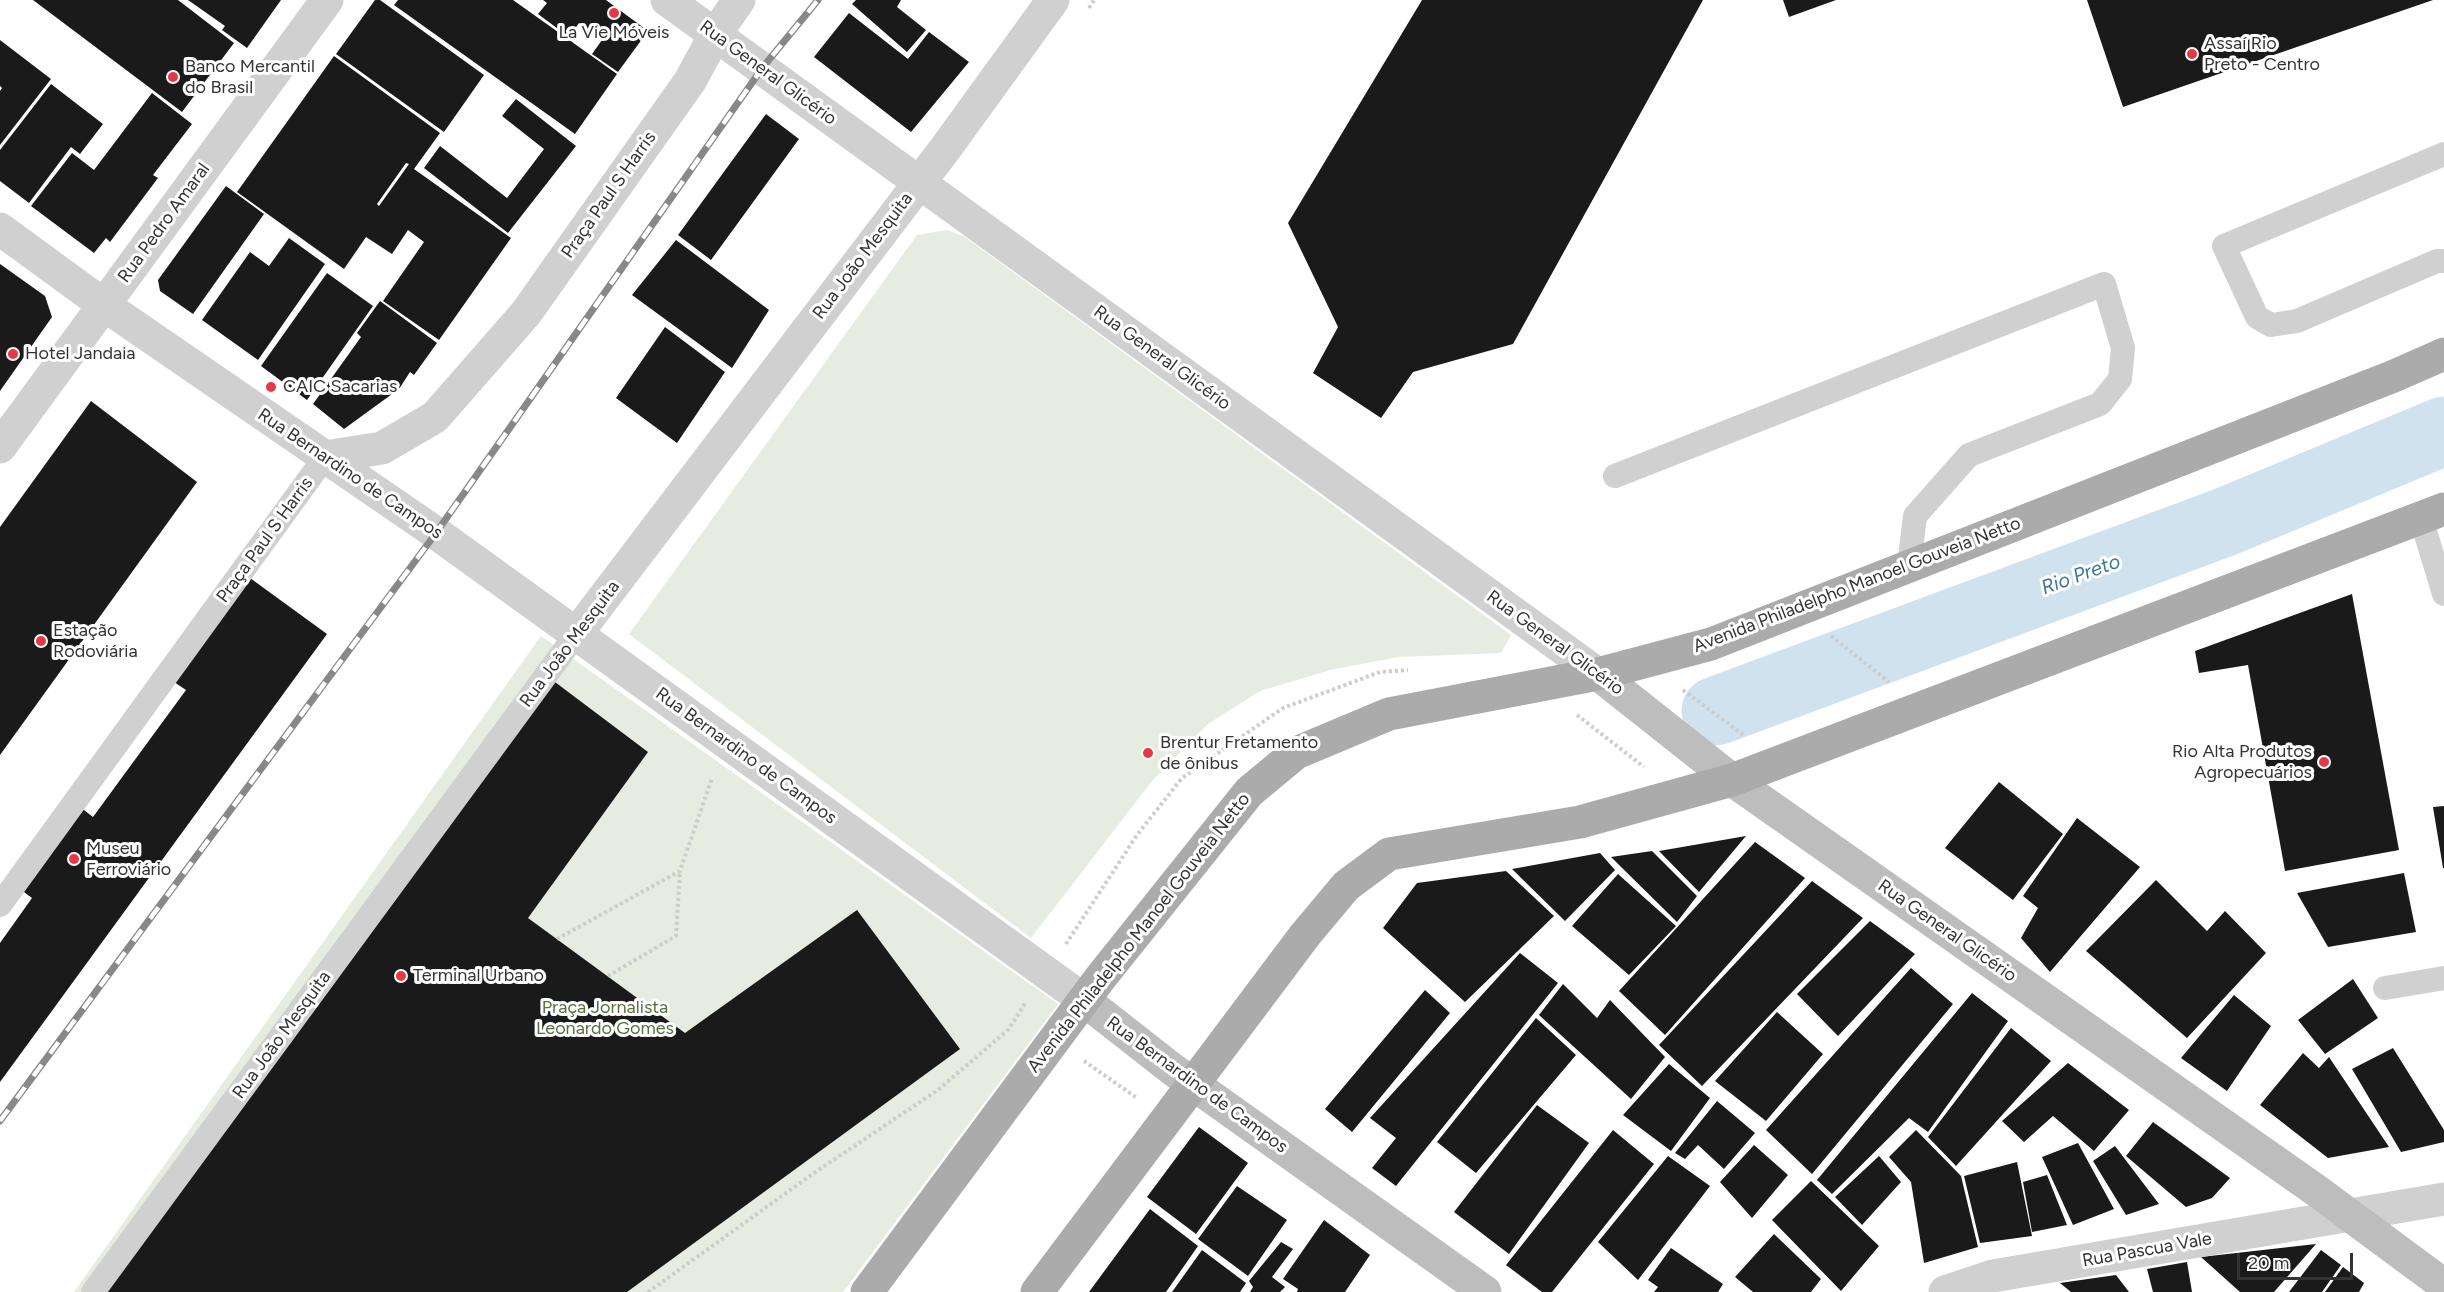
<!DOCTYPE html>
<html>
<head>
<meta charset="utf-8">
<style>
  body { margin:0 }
  #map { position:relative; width:2444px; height:1292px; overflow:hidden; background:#fff; font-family:Figtree,sans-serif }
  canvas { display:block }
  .scale { position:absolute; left:2237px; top:1253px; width:116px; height:27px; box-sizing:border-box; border:3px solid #333; border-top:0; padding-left:8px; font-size:18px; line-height:21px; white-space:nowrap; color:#333; -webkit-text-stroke:4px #fff; paint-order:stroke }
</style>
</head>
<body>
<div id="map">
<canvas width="2444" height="1292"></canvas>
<div class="scale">20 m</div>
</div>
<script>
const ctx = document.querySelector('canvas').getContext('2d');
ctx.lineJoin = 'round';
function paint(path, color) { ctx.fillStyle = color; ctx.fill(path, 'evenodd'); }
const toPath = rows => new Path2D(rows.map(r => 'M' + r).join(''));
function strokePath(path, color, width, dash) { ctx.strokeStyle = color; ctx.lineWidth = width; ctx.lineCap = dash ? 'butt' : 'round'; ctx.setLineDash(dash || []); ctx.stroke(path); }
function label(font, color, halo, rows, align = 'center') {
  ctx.font = font + ' Figtree,sans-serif'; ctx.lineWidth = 6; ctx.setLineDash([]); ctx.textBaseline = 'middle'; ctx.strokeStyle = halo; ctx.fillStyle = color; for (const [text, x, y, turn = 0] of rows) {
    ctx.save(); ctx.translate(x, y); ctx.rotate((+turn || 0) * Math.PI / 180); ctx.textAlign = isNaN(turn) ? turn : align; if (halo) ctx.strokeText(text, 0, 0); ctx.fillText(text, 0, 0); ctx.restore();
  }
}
paint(toPath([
  [947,230,965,237,1511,635,1501,653,1398,657,1330,670,1260,691,1208,724,1152,781,1031,938,629,634,917,235],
  [541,636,1058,1004,843,1292,74,1292]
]), '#e6ecdf');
strokePath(toPath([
  [1716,711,2225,522,2444,431]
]), '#cfe2ee', 69);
paint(toPath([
  [33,0,178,0,234,43,182,112],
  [188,0,281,0,247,48,222,30,225,26],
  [375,0,380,0,484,75,444,132,336,54],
  [398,0,513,0,617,74,575,134,394,5],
  [543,0,606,0,648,31,618,72,592,54,602,40,579,23,569,37,538,14,547,3],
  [856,0,901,0,897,7,926,30,907,52,852,4],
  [1422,0,1703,0,1513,344,1413,372,1381,418,1313,373,1338,327,1288,223],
  [1783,0,1836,0,1789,17],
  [2087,0,2433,0,2123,107],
  [849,13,908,59,929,32,969,62,911,132,814,57],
  [0,40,51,79,0,145,0,91,2,88,0,86],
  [334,56,440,133,414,169,511,238,439,340,383,301,424,242,408,230,392,254,366,237,344,269,237,192],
  [406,163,409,164,379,206,377,204],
  [51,84,103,124,80,154,71,147,29,203,0,181,0,150],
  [152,93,192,124,153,175,158,178,110,242,106,238,94,253,31,206,72,153,94,170],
  [516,99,576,146,508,233,424,168,440,146,507,198,544,149,502,116],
  [766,114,799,139,711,260,678,235],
  [226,186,264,214,193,314,160,291,158,280],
  [289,238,325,264,258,360,202,320,250,252,269,266],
  [676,240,769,310,732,368,632,295],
  [0,264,45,296,52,317,0,391],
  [327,273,373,306,307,400,261,366],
  [380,301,437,343,414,375,410,372,399,389,344,429,313,404,361,337,357,333],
  [665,327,725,372,677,443,616,398],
  [91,401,197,482,0,755,0,527],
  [250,578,327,634,0,1082,0,943,32,898,20,889,80,807,93,817,186,690,174,682],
  [2352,594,2399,850,2285,871,2248,665,2199,673,2195,651],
  [539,670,648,752,528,918,685,1033,857,910,960,1049,627,1292,85,1292],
  [1999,782,2063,834,2013,900,1945,848],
  [2444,806,2444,868,2443,868,2433,807],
  [2077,818,2140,867,2050,972,2021,938,2038,908,2023,896],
  [1746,836,1699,892,1659,851],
  [1755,842,1805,878,1665,1035,1619,991],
  [1652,851,1697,896,1677,922,1611,857],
  [1600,853,1615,870,1565,921,1512,869],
  [1506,871,1554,916,1465,1002,1383,928,1417,883],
  [2404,873,2416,932,2328,947,2297,893],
  [1618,874,1676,926,1629,975,1572,926],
  [2156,880,2207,931,2225,911,2266,953,2187,1038,2086,951],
  [1812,881,1863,918,1702,1086,1659,1045],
  [1870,921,1915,954,1838,1036,1797,994],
  [1520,953,1558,983,1396,1186,1372,1168,1396,1138,1370,1118],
  [1911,968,1953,1004,1812,1174,1766,1130],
  [2353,979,2378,1018,2325,1054,2298,1020],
  [1563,984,1597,1018,1610,1000,1665,1057,1631,1099,1539,1015],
  [1425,990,1450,1013,1352,1132,1325,1109],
  [1972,993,2008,1021,1928,1132,1909,1118,1832,1194,1817,1180],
  [2234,995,2271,1026,2227,1091,2181,1058],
  [1777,1012,1823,1054,1766,1121,1715,1081],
  [1536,1018,1576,1055,1476,1173,1437,1142],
  [2011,1028,2051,1061,1956,1166,1928,1137],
  [2393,1048,2444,1130,2444,1142,2401,1152,2352,1069],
  [2303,1053,2319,1068,2329,1057,2389,1147,2328,1158,2260,1105],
  [2068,1063,2129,1110,2094,1151,2053,1116,2024,1142,2002,1121],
  [1669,1064,1710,1098,1671,1151,1623,1115],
  [1717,1101,1755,1133,1724,1169,1698,1145,1685,1159,1675,1153],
  [1537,1105,1589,1143,1509,1254,1454,1212],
  [2153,1122,2230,1178,2212,1198,2186,1207,2126,1156],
  [1199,1127,1248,1163,1196,1234,1147,1197],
  [1613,1130,1654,1164,1552,1292,1542,1292,1506,1265],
  [1916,1130,1961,1176,1978,1247,1924,1263,1911,1182,1889,1157],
  [2078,1143,2114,1209,2073,1225,2042,1157],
  [1754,1145,1788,1175,1752,1218,1720,1182],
  [2115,1146,2159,1204,2126,1215,2093,1161],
  [1668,1156,1710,1186,1638,1280,1598,1242],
  [1879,1156,1901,1182,1862,1225,1835,1197],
  [2017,1162,2032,1236,1980,1243,1964,1176],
  [2047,1175,2067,1225,2032,1232,2023,1182],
  [1811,1181,1879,1246,1841,1291,1772,1220],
  [1237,1186,1287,1220,1248,1276,1198,1239],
  [1150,1209,1198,1246,1166,1292,1089,1292],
  [1324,1220,1370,1255,1345,1292,1297,1292,1298,1289,1283,1279],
  [1774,1234,1821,1279,1811,1292,1753,1292,1735,1277],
  [1281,1242,1293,1249,1272,1277,1285,1287,1280,1292,1250,1292,1253,1287,1249,1281],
  [2316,1244,2274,1292,2240,1292,2201,1257],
  [1671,1248,1723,1284,1718,1292,1654,1292,1658,1287,1648,1280],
  [1202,1250,1246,1283,1240,1292,1172,1292],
  [2321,1250,2341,1265,2322,1292,2289,1292],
  [2187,1262,2192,1292,2153,1292,2147,1269],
  [2343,1267,2364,1283,2359,1292,2325,1292],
  [2116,1275,2129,1292,2071,1292,2060,1283]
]), '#1a1a1a');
strokePath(toPath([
  [1089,8,1094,0],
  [1831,636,1889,682],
  [1683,690,1745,736],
  [1577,715,1644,767],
  [557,939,680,871,712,778],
  [1066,944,1137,835,1182,778,1283,708,1380,672,1408,670],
  [608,976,676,936,680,871],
  [1084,1061,1137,1098],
  [648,1292,811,1175,938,1090,1008,1030,1026,1002]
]), '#cdcdcd', 4, [3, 3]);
strokePath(toPath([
  [2444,154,2224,246,2257,317,2271,325,2297,321,2437,261,2444,261],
  [1615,476,2104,284,2123,348,2120,379,2100,404,1969,455,1915,516,1909,566],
  [2421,518,2444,594],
  [0,905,325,457],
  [2385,988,2444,978],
  [93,1292,577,633]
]), '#d0d0d0', 24);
strokePath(toPath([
  [325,457,382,448,435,417,526,313,690,81,715,35,739,0],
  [577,633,945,149,1053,0],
  [1945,1292,1993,1276,2444,1199]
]), '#d0d0d0', 33);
strokePath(toPath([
  [667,0,1598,674],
  [0,229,104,305,436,533,1084,1000],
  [0,447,327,0]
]), '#d0d0d0', 33);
strokePath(toPath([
  [1598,674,1732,780,2317,1191,2444,1285],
  [1084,1000,1172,1069,1485,1292]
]), '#bdbdbd', 33);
strokePath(toPath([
  [867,1292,1101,977,1249,792,1296,753,1389,714,1598,674,1711,644,2394,376,2444,354],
  [1037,1292,1305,935,1346,886,1389,854,1580,822,1732,780,2444,509]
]), '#ababab', 33);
const rail = toPath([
  [0,1121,436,533,763,67,818,0]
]);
strokePath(rail, '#888', 7);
strokePath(rail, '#fff', 4.5, [14]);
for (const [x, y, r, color] of [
  [614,13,6,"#e63946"],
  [2192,54,6,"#e63946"],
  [173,77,6,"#e63946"],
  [13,354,6,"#e63946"],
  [271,387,6,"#e63946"],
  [41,641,6,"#e63946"],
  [1148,753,6,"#e63946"],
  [2324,762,6,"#e63946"],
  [74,859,6,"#e63946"],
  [401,976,6,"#e63946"]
]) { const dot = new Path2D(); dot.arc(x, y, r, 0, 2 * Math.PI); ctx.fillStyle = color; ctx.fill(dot); strokePath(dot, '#fff', 2); }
label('18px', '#333', '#fff', [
  ["La Vie Móveis",614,33,"center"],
  ["Assaí Rio",2204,44],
  ["Preto - Centro",2204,65],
  ["Banco Mercantil",185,67],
  ["do Brasil",185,88],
  ["Hotel Jandaia",25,354],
  ["CAIC Sacarias",283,387],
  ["Estação",53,631],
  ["Rodoviária",53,652],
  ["Brentur Fretamento",1160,743],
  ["de ônibus",1160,764],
  ["Rio Alta Produtos",2312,752,"right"],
  ["Agropecuários",2312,773,"right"],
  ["Museu",86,849],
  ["Ferroviário",86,870],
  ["Terminal Urbano",413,976]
], 'left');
label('18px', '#333', '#fff', [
  ["Rua General Glicério",768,73,36],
  ["Praça Paul S Harris",609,195,-55],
  ["Rua Pedro Amaral",164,223,-54],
  ["Rua João Mesquita",863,256,-53],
  ["Rua General Glicério",1162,358,36],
  ["Rua Bernardino de Campos",350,474,34],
  ["Praça Paul S Harris",265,540,-54],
  ["Avenida Philadelpho Manoel Gouveia Netto",1857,585,-21],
  ["Rua General Glicério",1555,643,36],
  ["Rua João Mesquita",570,644,-53],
  ["Rua Bernardino de Campos",746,756,36],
  ["Rua General Glicério",1947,931,35],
  ["Avenida Philadelpho Manoel Gouveia Netto",1139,933,-52],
  ["Rua João Mesquita",282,1035,-54],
  ["Rua Bernardino de Campos",1197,1085,36],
  ["Rua Pascua Vale",2147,1250,-10]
]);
label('18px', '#56703f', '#fff', [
  ["Praça Jornalista",605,1008],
  ["Leonardo Gomes",605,1029]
]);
label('italic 20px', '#3f7597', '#fff', [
  ["Rio Preto",2081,575,-20]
]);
</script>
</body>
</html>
